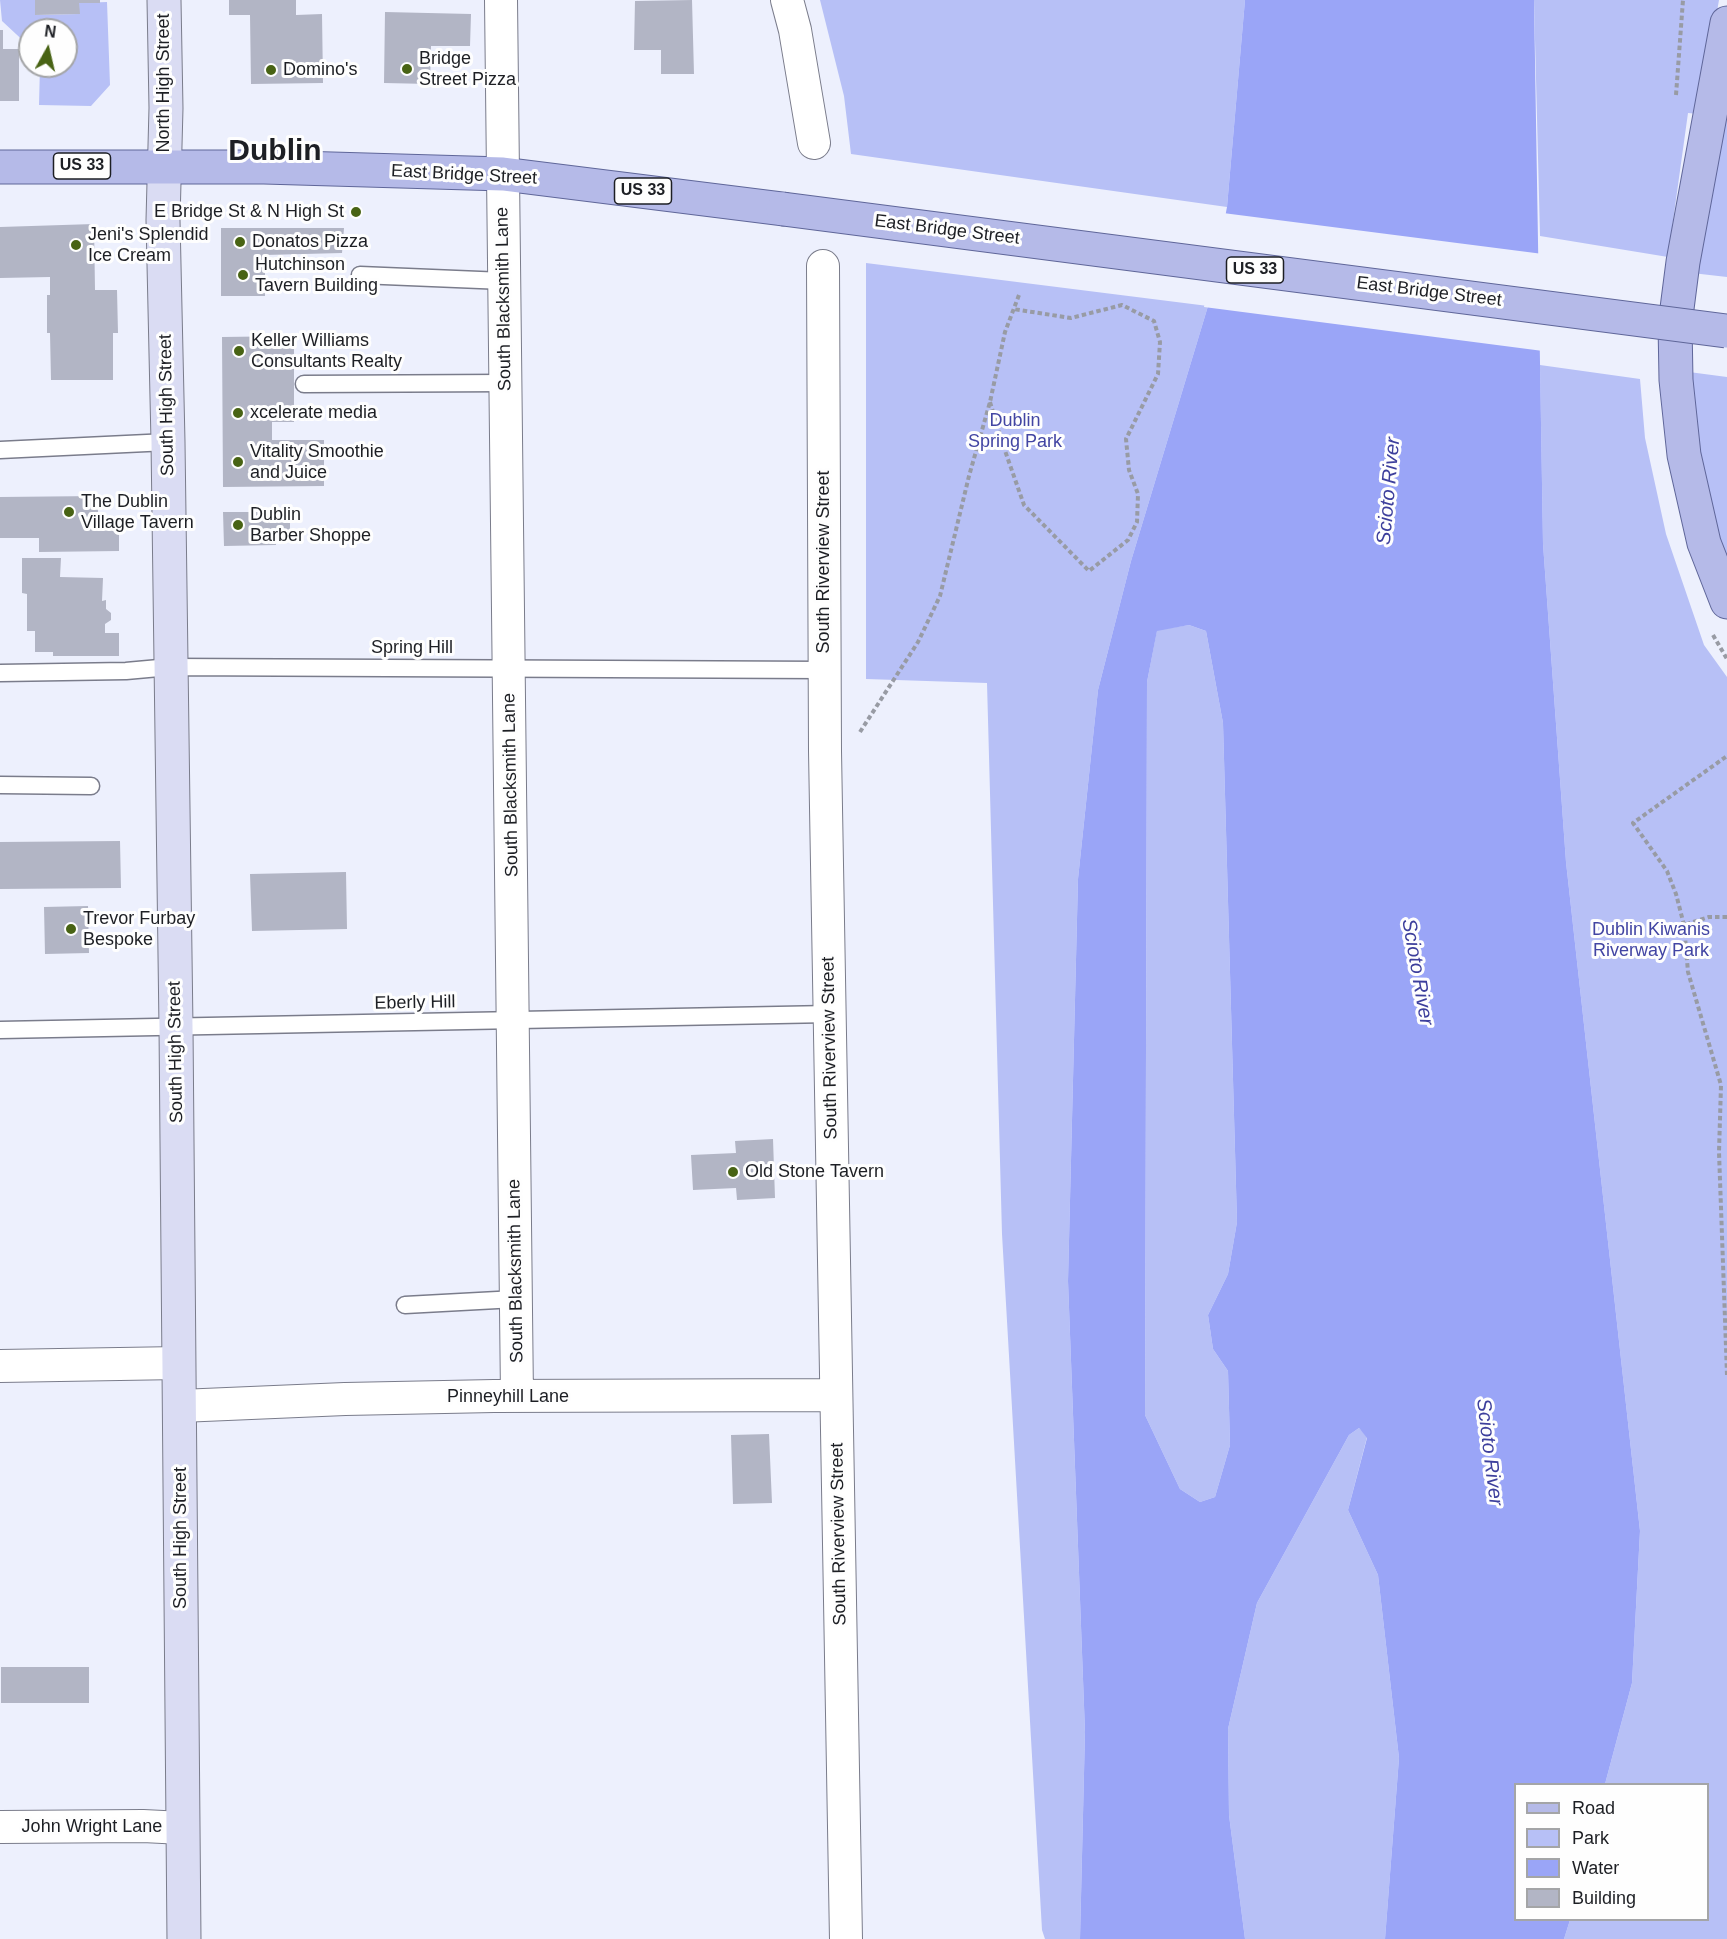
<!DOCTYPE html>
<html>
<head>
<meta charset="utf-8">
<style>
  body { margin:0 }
  #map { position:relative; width:1727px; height:1939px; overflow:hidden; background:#edf0fd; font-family:Arial,sans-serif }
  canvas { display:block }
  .legend { position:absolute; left:1514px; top:1783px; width:195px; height:138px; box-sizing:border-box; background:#fefefe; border:2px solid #a4a5a7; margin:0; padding:8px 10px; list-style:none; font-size:18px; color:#1d1f24 }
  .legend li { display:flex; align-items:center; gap:12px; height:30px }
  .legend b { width:30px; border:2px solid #a4a5a7 }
  .north { position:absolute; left:18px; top:18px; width:60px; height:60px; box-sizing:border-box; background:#fefefe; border:2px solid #a4a5a7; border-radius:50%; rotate:8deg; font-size:16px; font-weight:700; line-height:24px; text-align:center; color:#1d1f24 }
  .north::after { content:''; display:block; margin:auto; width:21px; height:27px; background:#486314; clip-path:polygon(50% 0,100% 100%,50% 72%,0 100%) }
</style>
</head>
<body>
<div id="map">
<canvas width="1727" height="1939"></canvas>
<ul class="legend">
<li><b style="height:8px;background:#b5bae8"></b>Road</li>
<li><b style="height:16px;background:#b7c0f6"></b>Park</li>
<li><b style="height:16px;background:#9aa5f7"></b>Water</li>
<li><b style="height:16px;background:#b2b5c5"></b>Building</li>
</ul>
<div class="north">N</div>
</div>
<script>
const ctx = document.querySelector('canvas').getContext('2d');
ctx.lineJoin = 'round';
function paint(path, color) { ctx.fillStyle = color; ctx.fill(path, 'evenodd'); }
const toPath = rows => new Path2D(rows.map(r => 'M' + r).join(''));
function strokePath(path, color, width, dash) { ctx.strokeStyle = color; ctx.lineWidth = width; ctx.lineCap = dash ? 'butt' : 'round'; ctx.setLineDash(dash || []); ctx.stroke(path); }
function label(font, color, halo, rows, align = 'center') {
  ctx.font = font + ' Arial,sans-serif'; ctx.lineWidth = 6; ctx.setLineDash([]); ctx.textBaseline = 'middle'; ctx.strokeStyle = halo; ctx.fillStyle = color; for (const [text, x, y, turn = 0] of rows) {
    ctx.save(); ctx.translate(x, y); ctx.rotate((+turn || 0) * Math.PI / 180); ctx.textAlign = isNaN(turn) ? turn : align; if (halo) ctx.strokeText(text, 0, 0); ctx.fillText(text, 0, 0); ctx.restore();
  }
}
paint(toPath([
  [0,0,35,0,36,15,79,14,79,3,107,2,110,85,91,106,39,105,40,66,66,66,66,30,30,30,30,47,2,21],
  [820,0,1245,0,1227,207,851,154,844,96],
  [1534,0,1719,0,1699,114,1688,113,1668,257,1540,236],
  [1727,85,1727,277,1692,273],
  [866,263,1208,306,1131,561,1098,690,1078,879,1068,1281,1085,1732,1080,1939,1045,1939,1042,1930,1002,1234,987,683,866,679],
  [1540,365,1640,379,1645,438,1666,534,1704,645,1727,677,1727,1939,1564,1939,1570,1920,1708,1920,1708,1784,1605,1784,1632,1683,1640,1531,1566,862,1543,544],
  [1689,372,1727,377,1727,566,1707,500],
  [1189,625,1206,631,1223,723,1237,1222,1228,1274,1208,1315,1213,1349,1228,1371,1230,1445,1215,1497,1200,1502,1180,1489,1145,1415,1147,682,1157,630],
  [1359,1428,1367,1437,1348,1510,1378,1575,1399,1758,1385,1939,1245,1939,1229,1815,1228,1729,1257,1603,1349,1435]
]), '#b7c0f6');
paint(toPath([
  [1245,0,1534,0,1543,544,1566,862,1640,1531,1632,1683,1605,1784,1516,1784,1516,1920,1570,1920,1564,1939,1385,1939,1399,1758,1378,1575,1348,1510,1367,1438,1359,1428,1349,1435,1257,1603,1228,1729,1229,1815,1245,1939,1080,1939,1085,1732,1068,1281,1078,879,1098,690,1131,561,1208,306,1227,207],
  [1189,625,1206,631,1223,723,1237,1222,1228,1274,1208,1315,1213,1349,1228,1371,1230,1445,1215,1497,1200,1502,1180,1489,1145,1415,1147,682,1157,631]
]), '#9aa5f7');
paint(toPath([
  [1223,213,1543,254,1543,351,1204,307]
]), '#edf0fd');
paint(toPath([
  [35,0,100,0,100,3,79,3,80,14,35,15],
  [229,0,296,0,296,15,322,14,323,83,251,84,250,15,229,15],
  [692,0,694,74,661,74,661,50,634,50,635,1],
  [385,12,471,14,470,46,431,46,430,84,384,83],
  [0,30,3,30,3,49,19,49,19,101,0,101],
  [94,224,95,290,117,290,118,333,113,333,113,380,51,380,50,333,47,333,47,295,50,295,50,277,0,278,0,227],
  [221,228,344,228,342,253,265,255,265,296,221,296],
  [294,336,294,422,272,422,272,440,324,440,324,486,223,487,222,337],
  [98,496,98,524,119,524,119,551,39,552,39,538,0,538,0,497],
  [223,512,278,512,278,518,290,518,290,539,276,539,276,545,224,546],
  [22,558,61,558,60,577,103,578,102,601,106,600,106,609,111,613,111,620,105,624,105,633,119,633,119,656,53,656,53,652,35,652,35,631,27,631,27,594,22,593],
  [120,841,121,888,0,889,0,842],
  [346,872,347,929,252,931,250,874],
  [88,906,89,953,45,954,44,907],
  [773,1139,775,1198,737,1200,736,1188,693,1190,691,1155,736,1153,735,1141],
  [769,1434,772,1503,733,1504,731,1435],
  [1,1667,89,1667,89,1703,1,1703]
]), '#b2b5c5');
const lane = toPath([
  [360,275,504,281],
  [304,384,506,383],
  [0,450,168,442],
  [0,673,126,671,170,667,825,670],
  [0,785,91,786],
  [0,1030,830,1014],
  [405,1305,516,1299]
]);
const street = toPath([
  [501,0,517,1396],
  [787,0,795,30,814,143],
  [823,266,825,751,846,1939],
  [0,1366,179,1363],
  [180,1406,345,1399,494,1396,836,1395],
  [0,1827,143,1826,183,1828]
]);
const secondary = toPath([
  [164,0,166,108,163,220,168,442,176,1027,184,1939]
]);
const primary = toPath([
  [1727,23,1683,262,1675,324,1676,380,1684,455,1704,543,1727,602],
  [0,167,264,167,503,174,783,209]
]);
strokePath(lane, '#7a7c8b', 19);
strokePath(street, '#7a7c8b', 34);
strokePath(secondary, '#7a7c8b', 35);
strokePath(primary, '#5f6699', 35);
strokePath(toPath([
  [1676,95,1683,0],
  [990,402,1003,445,1024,505,1089,571,1128,540,1137,522,1138,494,1129,470,1126,439,1158,374,1160,342,1154,321,1122,305,1071,318,1013,309],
  [1713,635,1727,659],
  [860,732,918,642,940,596,969,476,990,402,1005,332,1019,295],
  [1727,917,1709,917,1684,925,1688,972,1721,1085,1719,1152,1727,1375],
  [1684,925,1676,894,1667,871,1633,823,1727,756]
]), '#989ba4', 4, [4.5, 3]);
strokePath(lane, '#fff', 16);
strokePath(street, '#fff', 32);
strokePath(secondary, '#dadcf3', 33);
strokePath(primary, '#b5bae8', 33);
const primaryBridge = toPath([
  [783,209,1726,331]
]);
strokePath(primaryBridge, '#5f6699', 35, []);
strokePath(primaryBridge, '#b5bae8', 33);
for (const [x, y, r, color] of [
  [407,69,6,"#486314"],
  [271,70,6,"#486314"],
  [356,212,6,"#486314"],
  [240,242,6,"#486314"],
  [76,245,6,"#486314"],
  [243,275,6,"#486314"],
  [239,351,6,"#486314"],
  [238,413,6,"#486314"],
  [238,462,6,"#486314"],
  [69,512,6,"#486314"],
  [238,525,6,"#486314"],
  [71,929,6,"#486314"],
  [733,1172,6,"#486314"]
]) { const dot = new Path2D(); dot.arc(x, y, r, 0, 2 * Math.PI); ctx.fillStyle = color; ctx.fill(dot); strokePath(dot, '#fefefe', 2); }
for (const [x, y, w] of [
  [82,166,57],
  [643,191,57],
  [1255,270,57]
]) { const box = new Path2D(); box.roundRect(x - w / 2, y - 13, w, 26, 4.5); ctx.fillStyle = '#fefefe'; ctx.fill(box); strokePath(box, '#1d1f24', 1.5); }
label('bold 16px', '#1d1f24', null, [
  ["US 33",82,166],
  ["US 33",643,191],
  ["US 33",1255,270]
]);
label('18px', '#1d1f24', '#fefefe', [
  ["Bridge",419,59],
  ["Street Pizza",419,80],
  ["Domino's",283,70],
  ["E Bridge St & N High St",344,212,"right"],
  ["Jeni's Splendid",88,235],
  ["Ice Cream",88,256],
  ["Donatos Pizza",252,242],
  ["Hutchinson",255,265],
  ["Tavern Building",255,286],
  ["Keller Williams",251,341],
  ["Consultants Realty",251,362],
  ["xcelerate media",250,413],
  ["Vitality Smoothie",250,452],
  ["and Juice",250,473],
  ["The Dublin",81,502],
  ["Village Tavern",81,523],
  ["Dublin",250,515],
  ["Barber Shoppe",250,536],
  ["Trevor Furbay",83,919],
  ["Bespoke",83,940],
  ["Old Stone Tavern",745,1172]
], 'left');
label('18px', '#1d1f24', '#fefefe', [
  ["North High Street",164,83,-90],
  ["East Bridge Street",464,175,3],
  ["East Bridge Street",947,230,7],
  ["East Bridge Street",1429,292,7],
  ["South Blacksmith Lane",504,299,-91],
  ["South High Street",167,405,-91],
  ["South Riverview Street",824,562,-90],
  ["Spring Hill",412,648],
  ["South Blacksmith Lane",511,785,-91],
  ["Eberly Hill",415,1003,-1],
  ["South Riverview Street",830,1048,-91],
  ["South High Street",176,1052,-91],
  ["South Blacksmith Lane",516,1271,-91],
  ["Pinneyhill Lane",508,1397],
  ["South Riverview Street",839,1534,-91],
  ["South High Street",181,1538,-90],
  ["John Wright Lane",92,1827]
]);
label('18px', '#4245a3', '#fefefe', [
  ["Dublin",1015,421],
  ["Spring Park",1015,442],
  ["Dublin Kiwanis",1651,930],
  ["Riverway Park",1651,951]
]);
label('italic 20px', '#3d3f9c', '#fefefe', [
  ["Scioto River",1389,491,-85],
  ["Scioto River",1417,972,80],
  ["Scioto River",1489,1452,83]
]);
label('bold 30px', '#1d1f24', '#fefefe', [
  ["Dublin",275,152]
]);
</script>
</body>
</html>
